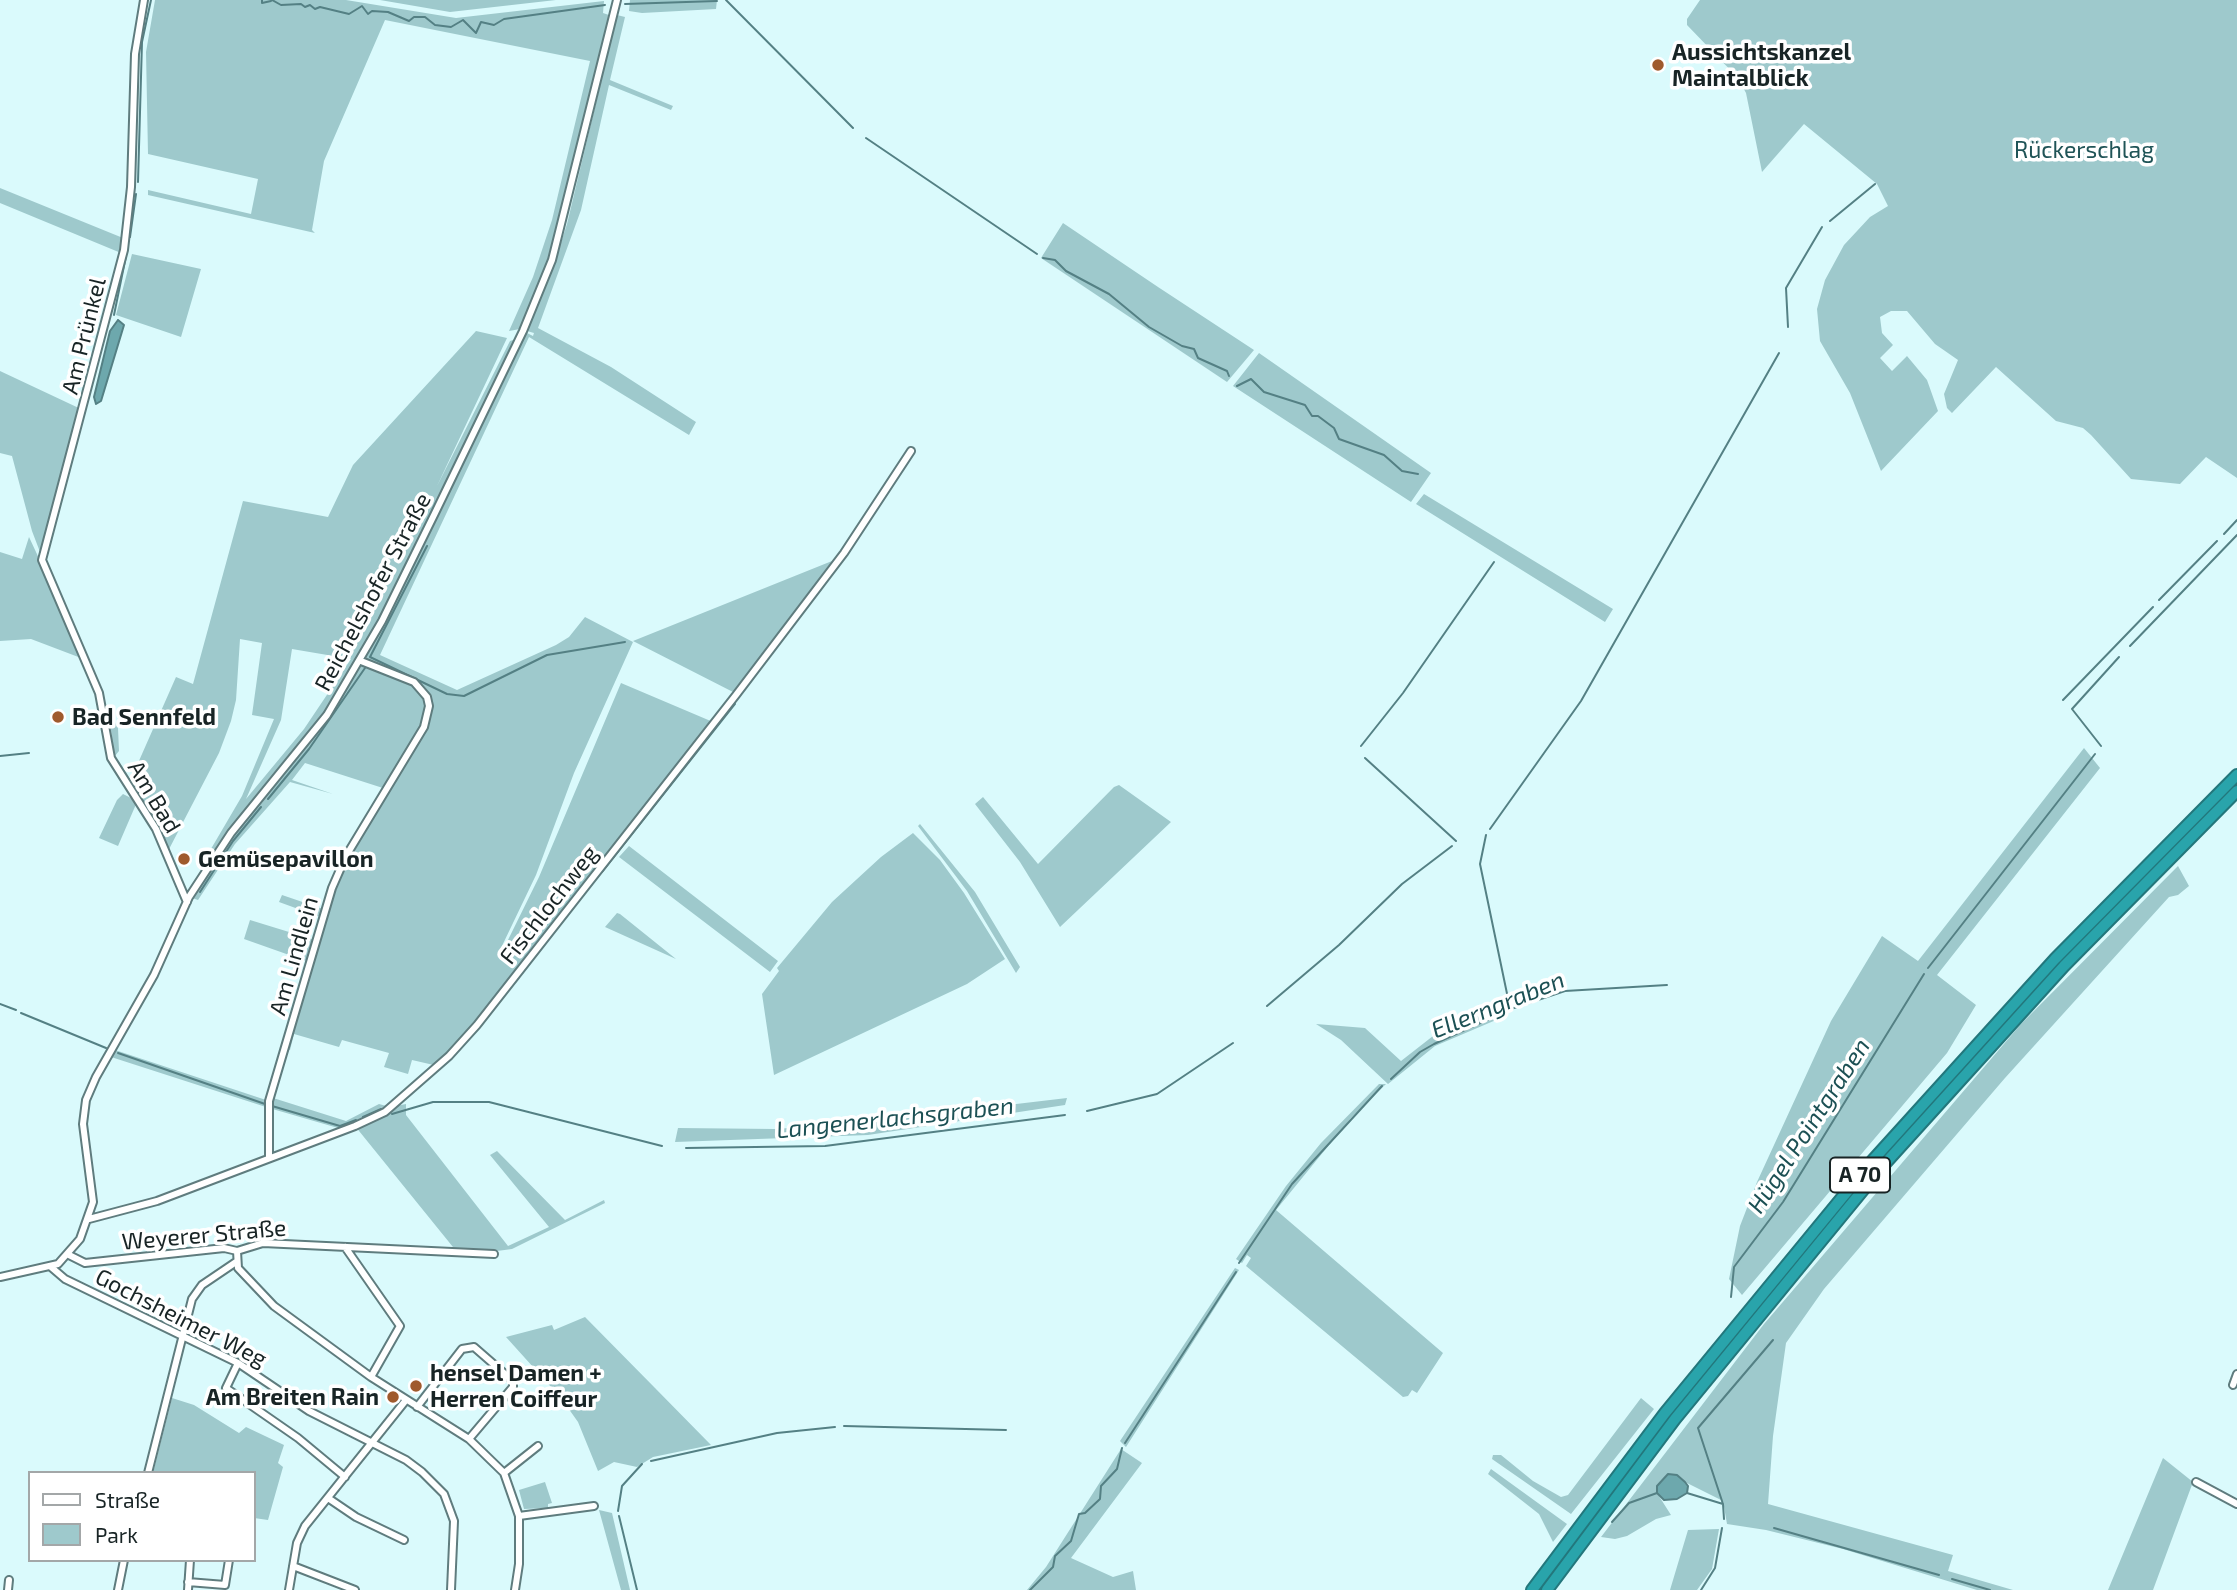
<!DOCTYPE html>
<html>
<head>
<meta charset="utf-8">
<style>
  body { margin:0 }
  #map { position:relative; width:2237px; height:1590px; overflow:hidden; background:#dafafc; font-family:"Exo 2",sans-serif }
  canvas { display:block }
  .legend { position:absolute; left:28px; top:1471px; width:228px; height:91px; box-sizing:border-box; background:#fff; border:2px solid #a3a7a8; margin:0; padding:9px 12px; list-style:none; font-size:21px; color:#182425 }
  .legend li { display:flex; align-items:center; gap:14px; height:35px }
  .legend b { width:35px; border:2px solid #a3a7a8 }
</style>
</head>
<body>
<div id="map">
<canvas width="2237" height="1590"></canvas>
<ul class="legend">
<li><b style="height:9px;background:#fff"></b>Straße</li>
<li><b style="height:19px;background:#9ec9cc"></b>Park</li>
</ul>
</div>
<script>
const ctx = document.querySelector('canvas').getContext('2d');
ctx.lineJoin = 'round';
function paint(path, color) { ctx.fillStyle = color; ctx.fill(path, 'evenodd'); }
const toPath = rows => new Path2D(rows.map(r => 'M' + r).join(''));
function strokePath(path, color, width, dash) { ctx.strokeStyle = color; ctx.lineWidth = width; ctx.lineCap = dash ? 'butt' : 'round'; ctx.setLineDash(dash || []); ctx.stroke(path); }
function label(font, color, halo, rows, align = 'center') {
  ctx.font = font + ' "Exo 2",sans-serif'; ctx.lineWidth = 7; ctx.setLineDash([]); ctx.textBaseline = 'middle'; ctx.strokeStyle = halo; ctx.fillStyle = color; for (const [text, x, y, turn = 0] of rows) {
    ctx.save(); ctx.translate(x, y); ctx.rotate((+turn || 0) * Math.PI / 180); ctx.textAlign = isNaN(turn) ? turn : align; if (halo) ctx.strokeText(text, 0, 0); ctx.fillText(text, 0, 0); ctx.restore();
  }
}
paint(toPath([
  [155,0,346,0,456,18,604,1,603,13,609,15,560,221,549,258,520,329,509,331,533,277,552,220,590,61,385,20,324,161,312,230,315,233,148,195,148,190,251,214,258,179,148,154,146,52],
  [380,0,556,0,450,12],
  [630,0,717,0,716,9,642,13,629,11],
  [1700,0,2237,0,2237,478,2206,457,2180,484,2131,479,2091,435,2083,428,2056,421,1996,367,1952,413,1947,408,1944,394,1958,360,1935,344,1907,311,1891,311,1880,317,1882,333,1893,345,1880,358,1892,371,1907,356,1927,380,1938,411,1881,471,1850,393,1820,341,1817,309,1825,280,1844,245,1870,217,1888,206,1877,184,1804,124,1762,172,1746,93,1738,78,1687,25,1687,19],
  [617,15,625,17,610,80,673,106,671,110,609,85,581,210,538,328,611,367,696,422,689,435,529,337,380,655,457,690,556,645,569,637,585,617,633,642,574,773,536,875,501,948,523,957,510,950,507,942,539,877,621,683,713,722,526,958,477,1024,438,1066,412,1060,408,1074,384,1067,389,1053,342,1040,339,1047,294,1034,290,1050,285,1049,309,962,244,939,250,920,315,940,323,918,279,902,282,895,326,910,346,856,386,789,305,763,292,780,333,794,290,782,235,844,198,900,189,897,212,861,208,854,242,796,274,719,252,715,262,643,240,639,236,700,231,721,219,753,167,853,137,802,118,846,99,838,117,800,123,794,135,800,127,788,176,677,193,684,243,501,328,517,353,465,476,331,507,338,437,486,510,341,519,338,523,331,533,336,534,333,527,331,548,282,567,224],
  [292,649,351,659,304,729,246,799,281,720],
  [0,188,123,238,121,253,0,203],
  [1063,223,1158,287,1254,350,1227,382,1041,258],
  [132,254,201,269,181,337,116,315],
  [1259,353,1431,473,1411,502,1233,386],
  [0,371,83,410,40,552,32,531,12,456,0,453],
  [1424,494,1613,609,1605,622,1416,504],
  [29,537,57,597,81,658,31,639,0,641,0,552,22,559],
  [832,561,735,693,633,641],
  [109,712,118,728,119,751,114,757],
  [2084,748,2100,768,1937,975,1976,1005,1947,1053,1742,1295,1729,1279,1740,1226,1757,1182,1831,1021,1882,936,1918,961],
  [1119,785,1171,822,1060,927,1020,862,975,804,983,797,1038,864,1114,787],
  [920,824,975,892,1020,967,1016,973,967,891,918,826],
  [913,833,940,860,964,893,1005,959,967,984,774,1075,762,994,779,971,777,968,832,902,881,857],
  [629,846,778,961,770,972,619,857],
  [2178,866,2189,886,2178,895,2169,897,2005,1078,1824,1289,1786,1343,1773,1436,1768,1504,1953,1555,1948,1571,2013,1590,1977,1590,1843,1549,1766,1530,1727,1524,1723,1501,1685,1482,1657,1493,1671,1515,1656,1519,1627,1536,1615,1539,1601,1537,1764,1324,2021,1024],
  [617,913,620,914,676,959,605,927],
  [1499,1007,1503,1017,1435,1046,1388,1084,1341,1040,1316,1024,1365,1028,1401,1061,1433,1036],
  [112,1049,269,1101,270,1097,346,1121,379,1104,390,1107,406,1104,406,1115,508,1246,549,1227,490,1155,497,1151,565,1220,604,1200,605,1203,512,1249,497,1251,493,1249,494,1254,457,1252,355,1126,345,1130,269,1108,108,1056],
  [1379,1084,1386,1084,1351,1118,1276,1210,1443,1353,1417,1393,1412,1390,1408,1396,1403,1397,1246,1266,1251,1258,1247,1255,1242,1263,1236,1259,1286,1186,1321,1143],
  [1067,1098,1065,1105,868,1135,675,1142,678,1128,775,1129,847,1124],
  [1235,1268,1239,1270,1126,1447,1120,1441],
  [585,1317,655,1388,711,1445,653,1457,637,1467,614,1462,598,1471,578,1422,561,1398,506,1337,552,1325,554,1330],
  [172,1398,194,1405,239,1433,246,1427,284,1445,278,1463,283,1467,268,1520,254,1518,254,1473,153,1473],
  [1641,1398,1654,1409,1571,1514,1492,1459,1493,1455,1501,1455,1533,1481,1561,1497,1568,1495],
  [1121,1449,1142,1463,1071,1558,1113,1577,1133,1571,1136,1590,1027,1590,1046,1567],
  [2163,1458,2193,1482,2153,1590,2108,1590],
  [1491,1469,1567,1524,1553,1542,1539,1514,1488,1474],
  [545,1482,552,1503,548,1504,548,1508,524,1509,519,1490],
  [599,1510,612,1513,630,1590,621,1590],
  [1719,1529,1712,1569,1697,1590,1670,1590,1688,1530]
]), '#9ec9cc');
const water = toPath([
  [118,320,124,325,101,401,96,404,94,397,110,331,118,320],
  [1668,1474,1677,1475,1685,1482,1688,1486,1687,1493,1677,1499,1664,1500,1657,1493,1657,1486,1668,1474]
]);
paint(water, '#6da8ad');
strokePath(water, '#548084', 2);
strokePath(toPath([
  [262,0,262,3,271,1],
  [272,0,281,5,301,4,305,7,310,5,315,9,320,7,349,14,362,6,368,14,372,11,388,12,409,21,414,17,425,17,435,25,451,27,463,20,476,33,481,22,494,25,504,19,605,5],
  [726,0,853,128],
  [625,4,717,1],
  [866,138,1037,254],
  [138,182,142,42,151,0],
  [1830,221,1875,184],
  [130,237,136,194],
  [1043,258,1055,260,1066,271,1109,294,1149,327,1182,346,1194,349,1198,358,1227,371,1229,376],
  [114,315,126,256],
  [1788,327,1786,288,1822,227],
  [1237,386,1251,379,1264,392,1305,405,1312,416,1318,416,1334,428,1339,439,1384,455,1402,471,1418,474],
  [2224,534,2237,520],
  [427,546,370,657,447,694,464,696,547,655,625,642],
  [2159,600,2217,541],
  [2130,646,2237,535],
  [2063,700,2153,607],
  [1361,746,1403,693,1494,562],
  [2101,746,2072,709,2119,657],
  [0,756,29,753],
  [1365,758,1456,841],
  [268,799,309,749,365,668],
  [1490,829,1581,701,1779,353],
  [1486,835,1480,864,1510,1008],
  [602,872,735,704],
  [200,892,233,841,261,807],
  [1928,968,2095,754],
  [0,1004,16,1010],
  [1267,1006,1339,945,1402,884,1452,846],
  [21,1013,106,1048],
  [118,1053,265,1104],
  [1391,1079,1420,1052,1434,1044,1511,1009,1565,991,1667,985],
  [272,1106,340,1126,356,1120],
  [1087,1111,1157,1094,1233,1043],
  [392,1114,433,1102,489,1102,662,1146],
  [363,1117,381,1109],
  [686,1148,825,1146,1065,1115],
  [1239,1263,1292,1184,1382,1086],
  [1731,1297,1734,1267,1783,1202,1924,974],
  [844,1426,1006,1430],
  [1125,1443,1236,1272],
  [651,1461,777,1433,835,1427],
  [1687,1493,1723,1504],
  [618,1511,622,1486,642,1464],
  [619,1516,637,1590],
  [1724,1519,1723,1504,1698,1428,1773,1340],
  [1612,1522,1629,1503,1657,1493],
  [1774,1528,1939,1575],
  [1952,1579,1990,1590],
  [1030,1590,1053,1567,1055,1556,1071,1541,1079,1514,1085,1513,1100,1499,1101,1486,1117,1469,1122,1448],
  [1701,1590,1715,1568,1722,1528]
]), '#548084', 2);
const street = toPath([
  [144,0,135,54,131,187,124,250,42,560,99,693,111,758,156,829,187,902],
  [269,1158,269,1101,332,888,346,856,424,727,429,706,427,697,414,682,361,661],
  [89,1219,157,1201,355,1126,385,1112,449,1056,477,1025,736,695,844,553,911,451],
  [345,1247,400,1326,371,1377],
  [237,1251,238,1268,274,1306,371,1377,469,1439,504,1473,519,1516,519,1564,515,1590],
  [69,1255,85,1263,224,1248,237,1251,263,1243,494,1254],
  [51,1267,65,1279,238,1363,309,1411,406,1460,422,1472,444,1494,454,1521,451,1590],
  [0,1277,58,1264,80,1239,93,1202,83,1124,86,1100,96,1077,154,975,189,897,231,833,327,715,382,621,435,513,523,331,552,260,617,0],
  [238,1363,226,1388,298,1438,345,1477],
  [2233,1385,2237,1374],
  [417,1407,462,1349,474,1347,513,1381,513,1387,469,1439],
  [148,1473,192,1299,202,1285,236,1262],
  [504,1473,538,1446],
  [2196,1482,2237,1504],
  [328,1498,356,1517,404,1540],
  [519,1516,594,1506],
  [293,1566,355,1590],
  [188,1582,225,1585,229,1560],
  [8,1590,9,1580],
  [118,1590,124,1560],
  [188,1590,190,1560],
  [289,1590,297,1543,305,1526,406,1400]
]);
const highway = toPath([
  [1532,1590,1665,1413,1873,1160,2055,959,2237,775],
  [1547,1590,1675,1419,1881,1168,2064,966,2237,791]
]);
strokePath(street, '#5f7c7e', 10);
strokePath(highway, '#23777c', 14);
strokePath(street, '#fff', 6);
strokePath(highway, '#29a4ab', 10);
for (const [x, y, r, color] of [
  [1658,65,7,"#9f5a2d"],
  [58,717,7,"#9f5a2d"],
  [184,859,7,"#9f5a2d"],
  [416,1386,7,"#9f5a2d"],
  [393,1397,7,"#9f5a2d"]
]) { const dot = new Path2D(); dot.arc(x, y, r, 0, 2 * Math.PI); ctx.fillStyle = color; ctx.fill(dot); strokePath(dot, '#fff', 2.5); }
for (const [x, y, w] of [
  [1860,1175,60]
]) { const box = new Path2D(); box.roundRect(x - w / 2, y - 17.5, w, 35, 5); ctx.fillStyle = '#fff'; ctx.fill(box); strokePath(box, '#182425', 2); }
label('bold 21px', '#182425', null, [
  ["A 70",1860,1175]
]);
label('bold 23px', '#182425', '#fff', [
  ["Aussichtskanzel",1672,52],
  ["Maintalblick",1672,78],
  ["Bad Sennfeld",72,717],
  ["Gemüsepavillon",198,859],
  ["hensel Damen +",430,1373],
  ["Herren Coiffeur",430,1399],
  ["Am Breiten Rain",379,1397,"right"]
], 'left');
label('23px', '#205457', '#fff', [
  ["Rückerschlag",2084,150]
]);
label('23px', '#182425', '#fff', [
  ["Am Prünkel",84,336,-76],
  ["Reichelshofer Straße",373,592,-62],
  ["Am Bad",154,797,59],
  ["Fischlochweg",549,905,-52],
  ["Am Lindlein",294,956,-74],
  ["Weyerer Straße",204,1235,-5],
  ["Gochsheimer Weg",181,1318,27]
]);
label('italic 24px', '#1c5054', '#fff', [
  ["Ellerngraben",1498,1005,-22],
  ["Langenerlachsgraben",895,1118,-6],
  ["Hügel Pointgraben",1809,1126,-57]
]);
</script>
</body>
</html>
